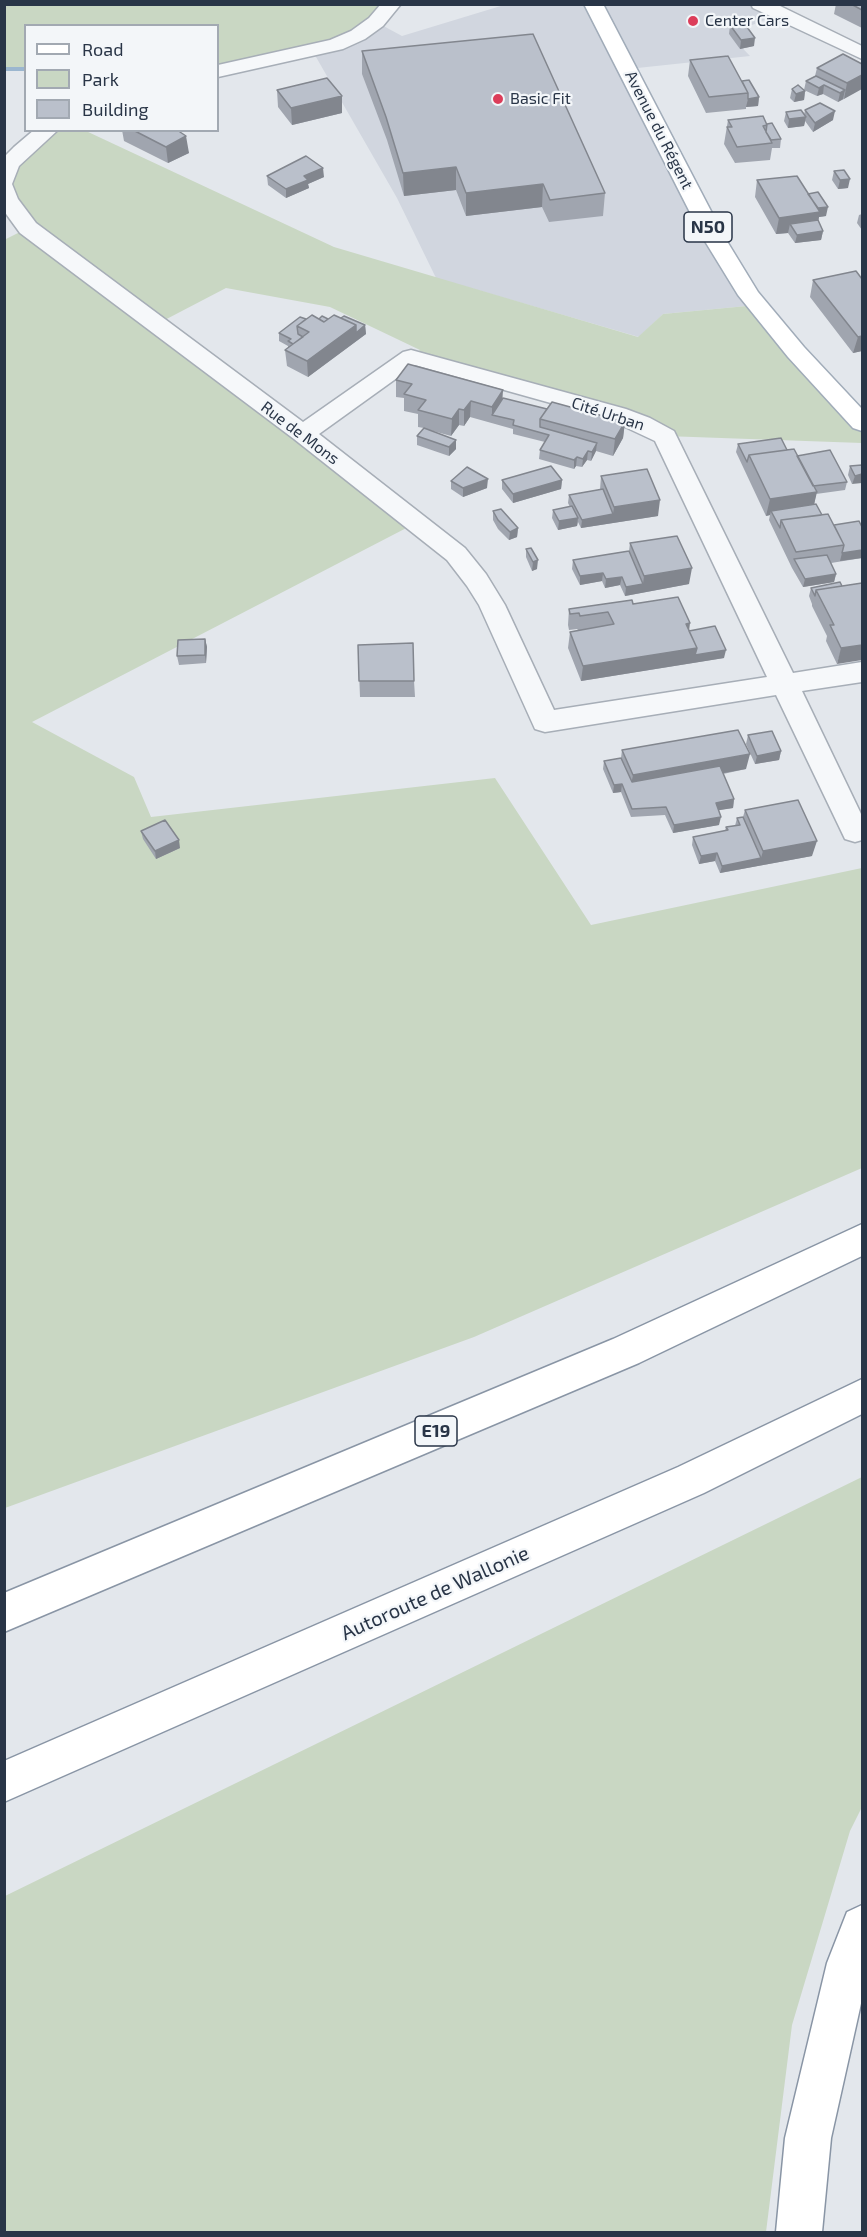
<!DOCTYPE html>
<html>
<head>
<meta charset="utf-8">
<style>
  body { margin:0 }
  #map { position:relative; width:867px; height:2237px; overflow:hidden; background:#e3e7ec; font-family:"Exo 2",sans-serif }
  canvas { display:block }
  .frame { position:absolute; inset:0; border:6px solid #293547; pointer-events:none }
  .legend { position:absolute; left:24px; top:24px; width:195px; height:108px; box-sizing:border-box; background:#f3f6f9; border:2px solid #a2a9b2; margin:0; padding:8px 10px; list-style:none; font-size:18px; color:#293547 }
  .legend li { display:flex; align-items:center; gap:12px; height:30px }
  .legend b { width:30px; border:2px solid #a2a9b2 }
</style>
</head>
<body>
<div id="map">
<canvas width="867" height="2237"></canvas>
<div class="frame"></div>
<ul class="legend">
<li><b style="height:8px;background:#fff"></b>Road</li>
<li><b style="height:16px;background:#c9d7c3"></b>Park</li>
<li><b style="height:16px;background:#bac0cb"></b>Building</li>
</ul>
</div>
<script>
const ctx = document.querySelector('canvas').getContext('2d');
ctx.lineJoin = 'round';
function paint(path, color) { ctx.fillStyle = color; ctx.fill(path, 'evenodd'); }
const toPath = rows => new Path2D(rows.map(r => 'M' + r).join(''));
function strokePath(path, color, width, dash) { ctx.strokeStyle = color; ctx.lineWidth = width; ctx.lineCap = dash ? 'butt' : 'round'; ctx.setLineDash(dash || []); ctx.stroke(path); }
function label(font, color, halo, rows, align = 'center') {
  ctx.font = font + ' "Exo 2",sans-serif'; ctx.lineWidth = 4.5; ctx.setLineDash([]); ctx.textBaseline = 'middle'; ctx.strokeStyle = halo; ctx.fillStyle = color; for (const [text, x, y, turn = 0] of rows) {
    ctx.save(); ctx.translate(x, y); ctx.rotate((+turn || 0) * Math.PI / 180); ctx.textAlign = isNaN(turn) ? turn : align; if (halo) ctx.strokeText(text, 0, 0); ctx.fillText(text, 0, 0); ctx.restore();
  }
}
paint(toPath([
  [760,4,780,14,729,34,750,56,628,69,757,305,663,314,639,337,436,278,397,198,312,50,376,22,402,36,504,5]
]), '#d1d6df');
paint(toPath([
  [4,5,392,5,336,45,218,71,218,26,26,26,25,69,5,69],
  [48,131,86,131,334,247,638,337,663,314,757,305,796,352,862,423,862,443,665,436,411,357,420,350,330,307,226,288,157,324,416,523,32,722,134,777,151,817,495,778,591,925,862,868,862,1168,474,1337,5,1508,4,240,28,228,5,181],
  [862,1477,862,1807,850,1831,792,2025,766,2232,5,2232,5,1896]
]), '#c9d7c3');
paint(toPath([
  [4,67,26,67,26,71,4,71,4,67]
]), '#9bb6cf');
const minor = toPath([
  [381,4,401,4,383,26,365,39,343,49,218,77,218,65,330,40,351,31,369,18,381,4],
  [751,4,776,4,862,46,862,59,753,8,751,4],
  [34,130,58,130,19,166,12,184,18,199,36,223,303,422,403,352,411,350,626,409,650,418,674,431,793,673,862,662,862,682,802,691,862,816,862,840,855,842,845,839,776,695,545,732,535,729,479,605,467,586,447,560,294,439,20,233,4,211,4,157,14,147,34,130],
  [415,365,608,419,655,441,767,677,554,710,505,605,486,574,465,548,319,434,415,365]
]);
const major = toPath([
  [584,4,603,4,725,238,758,292,804,347,862,409,862,431,853,428,788,357,738,295,703,238,584,4]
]);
const highway = toPath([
  [862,1224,862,1256,639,1363,4,1632,4,1593,613,1339,862,1224],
  [862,1379,862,1414,704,1493,4,1802,4,1761,678,1467,862,1379],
  [862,1905,862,1999,831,2138,822,2232,776,2232,785,2138,827,1963,847,1912,862,1905]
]);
strokePath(minor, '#a7aeb7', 3);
strokePath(major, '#a1acb9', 3);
strokePath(highway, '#8995a5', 3);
paint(minor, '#f6f8fa');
paint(major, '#fff');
paint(highway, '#fff');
paint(toPath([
  [836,4,862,4,862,28,834,14],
  [730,25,754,46,740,49,729,34],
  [362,51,605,193,603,216,549,222,542,207,466,216,456,190,404,196,387,140,362,74],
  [690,60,742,81,759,97,758,106,746,107,746,109,706,113,688,76],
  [862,64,844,99,838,102,823,94,817,96,804,90,806,81,815,76,817,68],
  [792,89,805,91,804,100,794,102,790,98],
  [277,90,342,113,292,125,278,107],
  [805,110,833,120,813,132,805,121,804,126,788,128,784,121,786,112,804,115],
  [728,120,767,124,781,139,780,148,772,148,770,160,735,163,724,144],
  [122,130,177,130,189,153,168,163,124,141],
  [834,171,848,188,838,189,832,180],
  [267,176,324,177,308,184,309,188,286,198,268,185],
  [757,180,808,194,826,216,819,217,818,220,823,231,821,240,795,243,788,233,776,234,755,197],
  [862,214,862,230,857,223,859,215],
  [862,278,862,351,853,353,810,297,813,280],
  [341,318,365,325,366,334,308,377,287,366,285,350,288,348,288,346,279,341,279,333,319,319],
  [396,380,503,398,547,409,625,422,623,438,613,456,596,451,591,461,587,460,582,467,576,466,574,469,539,459,540,450,545,442,513,434,513,429,470,417,464,426,459,425,451,436,426,429,456,449,449,456,417,445,417,436,424,428,418,427,418,414,404,411,404,398,396,397],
  [738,444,787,450,847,482,845,490,816,494,814,505,822,515,834,525,862,558,831,563,836,574,834,582,803,587,792,568,769,520,770,515,766,516,736,452],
  [862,465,852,484,848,475,850,466],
  [601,476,658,516,581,528,578,522,577,526,558,530,552,518,553,510,570,507,568,503,569,495,600,490],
  [502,480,562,480,561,489,513,503,502,489],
  [451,481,487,488,463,497,451,489],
  [493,511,518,528,517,537,509,540,498,529,493,520],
  [630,543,689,584,625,596,620,585,605,588,602,581,580,585,572,569,573,560,629,551],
  [526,549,537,569,532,571,526,557],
  [862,583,837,664,826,641,827,636,812,606,812,604,809,596,811,588,842,586],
  [633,604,689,631,724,658,581,681,568,648,570,632,578,630,577,629,569,630,568,625,569,609],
  [205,639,207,647,206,663,179,665,177,656],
  [358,645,414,681,415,697,360,697],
  [748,735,781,751,779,760,755,764,746,744],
  [622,750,746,769,723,774,734,799,733,808,718,810,719,825,673,833,665,815,631,817,621,792,613,793,603,769,604,761,621,758],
  [745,810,812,856,720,873,715,861,699,864,692,845,693,837,725,831,726,827,735,826,737,818,743,817],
  [141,831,180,848,156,859,143,839]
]), '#a0a5af');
paint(toPath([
  [755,38,754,46,740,49,741,40],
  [862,75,862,89,844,99,847,83],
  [824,85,823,94,817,96,819,88],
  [845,90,843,99,838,102,840,93],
  [805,91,804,100,794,102,796,94],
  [342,96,342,113,292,125,291,108],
  [759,97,758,106,746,107,748,99],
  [835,111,833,120,813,132,815,123],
  [806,117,804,126,788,128,789,119],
  [186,136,189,153,168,163,166,147],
  [456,167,456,190,404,196,403,173],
  [323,168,324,177,308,184,309,188,286,198,286,189,304,176],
  [850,179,848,188,838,189,840,180],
  [543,184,542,207,466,216,466,193],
  [828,207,826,216,819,217,817,229,790,224,788,233,776,234,779,218,812,209],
  [823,231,821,240,795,243,797,235],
  [356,325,365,325,366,334,308,377,307,361],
  [862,336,862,351,853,353,858,337],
  [503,390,502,406,492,415,492,407],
  [471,401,470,417,464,426,464,410],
  [459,409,459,425,451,436,452,419],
  [625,422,623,438,613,456,615,439],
  [456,440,456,449,449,456,449,447],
  [597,443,596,451,591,461,592,452],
  [588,451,587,460,582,467,583,459],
  [577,457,576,466,574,469,574,460],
  [862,474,862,483,852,484,855,476],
  [488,479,487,488,463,497,463,488],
  [562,480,561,489,513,503,513,494],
  [817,492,813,509,771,511,770,515,766,516,770,499],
  [660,500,658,516,581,528,582,520,613,514,614,507],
  [578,518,577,526,558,530,559,521],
  [518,528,517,537,509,540,510,532],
  [862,550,862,558,840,561,842,553],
  [538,560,537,569,532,571,533,562],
  [692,568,689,584,625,596,626,587,643,584,644,576],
  [603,573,602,581,580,585,580,576],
  [836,574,834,582,803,587,805,579],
  [622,577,620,585,605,588,606,579],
  [690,623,688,639,686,624],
  [205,639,207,647,206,663,205,655],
  [862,645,862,660,837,664,841,648],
  [697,648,726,650,724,658,581,681,583,666],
  [781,751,779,760,755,764,757,756],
  [750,754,746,769,630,790,633,775],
  [622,784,621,792,613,793,614,785],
  [734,799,733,808,714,811,716,803],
  [721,817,719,825,673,833,674,825],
  [179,840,180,848,156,859,155,851],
  [817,841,812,856,720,873,722,866,761,858,763,851],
  [717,853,715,861,699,864,701,856]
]), '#82868e');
const building = toPath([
  [851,4,862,4,862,10,851,4],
  [744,23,755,38,741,40,730,25,744,23],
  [533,34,605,193,550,200,543,184,466,193,456,167,403,173,386,117,362,51,533,34],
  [843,54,862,64,862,75,847,83,817,68,843,54],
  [728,56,748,93,709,97,690,60,728,56],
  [816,76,845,90,840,93,824,85,819,88,806,81,816,76],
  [327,78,342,96,291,108,277,90,327,78],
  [749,80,759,97,748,99,748,93,742,81,749,80],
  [798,85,805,91,796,94,792,89,798,85],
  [820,103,835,111,815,123,805,110,820,103],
  [801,110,806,117,789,119,786,112,801,110],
  [763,116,767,125,763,126,772,143,737,147,727,127,732,127,728,120,763,116],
  [772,123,781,139,771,140,766,132,767,124,772,123],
  [133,130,177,130,186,136,166,147,133,130],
  [306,156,323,168,304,176,308,180,286,189,267,176,306,156],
  [844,170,850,179,840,180,834,171,844,170],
  [797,176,820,212,779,218,757,180,797,176],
  [818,192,828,207,818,208,808,194,818,192],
  [818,220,823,231,797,235,790,224,818,220],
  [856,271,862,279,862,336,858,337,813,280,856,271],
  [312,315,324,322,334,315,356,325,307,361,285,350,309,332,297,326,312,315],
  [322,316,328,319,324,322,319,319,322,316],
  [344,316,365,325,356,333,356,325,341,318,344,316],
  [300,317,306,319,297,326,298,334,303,337,293,344,288,341,291,339,279,333,300,317],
  [408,364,503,390,492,407,471,401,464,410,459,409,452,419,418,410,426,400,404,394,412,384,396,380,408,364],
  [503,398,547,409,540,419,540,427,597,443,592,452,588,451,583,459,577,457,574,460,540,450,549,435,513,425,514,420,492,415,503,398],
  [552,402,625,422,615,439,540,419,552,402],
  [424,428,456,440,449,447,417,436,424,428],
  [781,438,787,450,749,455,747,462,738,444,781,438],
  [794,449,817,492,770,499,749,455,794,449],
  [830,450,847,482,813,486,797,456,830,450],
  [862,465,862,474,855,476,850,466,862,465],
  [551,466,562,480,513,494,502,480,551,466],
  [467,467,488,479,463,488,451,481,467,467],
  [647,469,660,500,614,507,601,476,647,469],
  [603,489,613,514,582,520,569,495,603,489],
  [816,504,822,515,781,520,780,528,771,511,816,504],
  [572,506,578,518,559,521,553,510,572,506],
  [501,509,518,528,510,532,498,520,493,511,501,509],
  [828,514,844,545,796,552,781,520,828,514],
  [859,521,862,527,862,550,842,553,844,545,834,525,859,521],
  [677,536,692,568,644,576,630,543,677,536],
  [531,548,538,560,533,562,526,549,531,548],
  [629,551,643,584,626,587,622,577,606,579,603,573,580,576,573,560,629,551],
  [827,555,836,574,805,579,794,559,827,555],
  [840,582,842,586,816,590,815,596,811,588,840,582],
  [862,583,862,645,841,648,830,625,834,625,816,590,862,583],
  [678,597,690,623,686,624,697,648,583,666,570,632,614,624,608,612,580,616,579,613,570,614,569,609,632,600,633,604,678,597],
  [715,626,726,650,695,655,697,648,689,631,715,626],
  [205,639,205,655,177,656,178,640,205,639],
  [413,643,414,681,359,681,358,645,413,643],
  [738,730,750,754,633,775,622,750,738,730],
  [772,731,781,751,757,756,748,735,772,731],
  [621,758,632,782,720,766,734,799,716,803,721,817,674,825,666,807,632,809,622,784,614,785,604,761,621,758],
  [798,800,817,841,763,851,745,810,798,800],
  [743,817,761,858,722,866,717,853,701,856,693,837,728,830,726,827,740,825,737,818,743,817],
  [165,820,179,840,155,851,141,831,165,820]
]);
paint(building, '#bac0cb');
strokePath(building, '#82868e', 1.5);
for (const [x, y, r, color] of [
  [693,21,6,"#dc3d5a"],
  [498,99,6,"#dc3d5a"]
]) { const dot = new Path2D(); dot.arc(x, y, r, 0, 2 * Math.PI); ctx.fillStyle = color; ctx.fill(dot); strokePath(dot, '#f3f6f9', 2); }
label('16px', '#293547', '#f3f6f9', [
  ["Center Cars",705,21],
  ["Basic Fit",510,99]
], 'left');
label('16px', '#293547', '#f3f6f9', [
  ["Avenue du Régent",659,130,63],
  ["Cité Urban",608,414,18],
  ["Rue de Mons",300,433,37]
]);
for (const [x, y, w] of [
  [708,227,48],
  [436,1431,42]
]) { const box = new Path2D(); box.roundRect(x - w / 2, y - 15, w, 30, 4.5); ctx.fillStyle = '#f3f6f9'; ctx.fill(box); strokePath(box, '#293547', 1.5); }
label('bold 18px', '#293547', null, [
  ["N50",708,227],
  ["E19",436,1431]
]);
label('20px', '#293547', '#f3f6f9', [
  ["Autoroute de Wallonie",435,1593,-24]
]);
</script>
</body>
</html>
